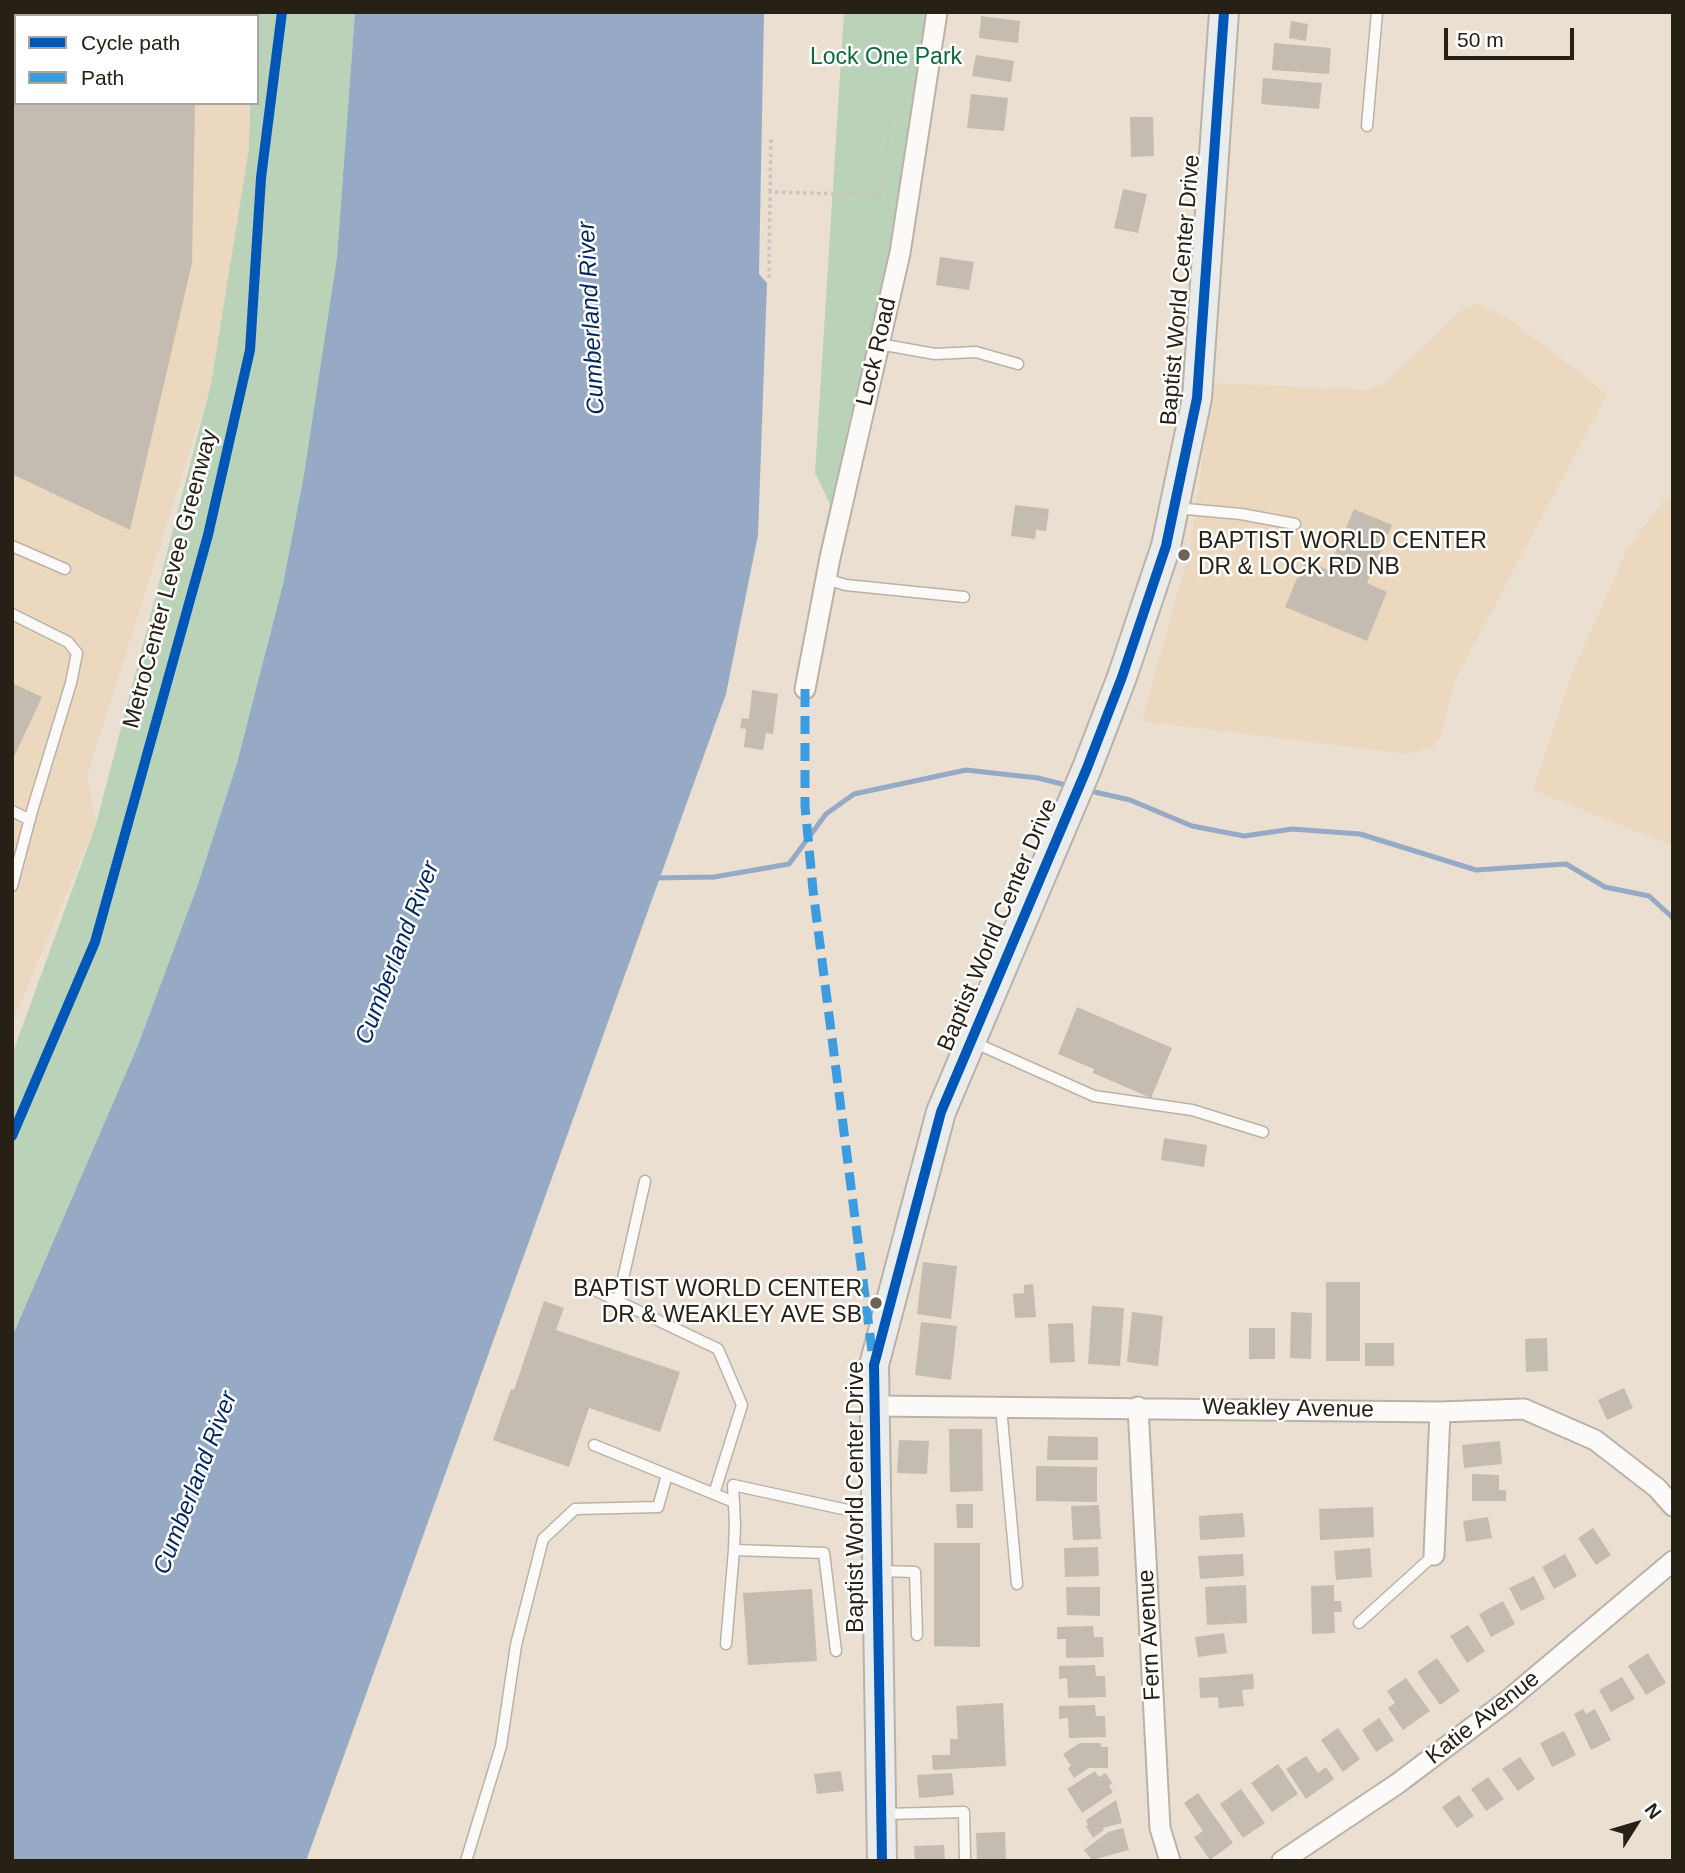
<!DOCTYPE html>
<html>
<head>
<meta charset="utf-8">
<style>
  body { margin:0 }
  #map { position:relative; width:1685px; height:1873px; overflow:hidden; background:#eadfd0; font-family:Helvetica,sans-serif }
  canvas { display:block }
  .frame { position:absolute; inset:0; border:14px solid #272015; pointer-events:none }
  .legend { position:absolute; left:14px; top:14px; width:245px; height:91px; box-sizing:border-box; background:#fff; border:2px solid #a9a6a1; margin:0; padding:9px 12px; list-style:none; font-size:21px; color:#272015 }
  .legend li { display:flex; align-items:center; gap:14px; height:35px }
  .legend b { width:35px; border:2px solid #a9a6a1 }
  .north { position:absolute; left:1601px; top:1789px; width:70px; height:70px; -webkit-text-stroke:5px #fff; paint-order:stroke; rotate:53deg; font-size:19px; font-weight:700; line-height:28px; text-align:center; color:#272015 }
  .north::after { content:''; display:block; margin:auto; width:24px; height:32px; background:#272015; clip-path:polygon(50% 0,100% 100%,50% 72%,0 100%) }
  .scale { position:absolute; left:1444px; top:28px; width:130px; height:32px; box-sizing:border-box; border:4px solid #272015; border-top:0; padding-left:9px; font-size:21px; line-height:24px; white-space:nowrap; color:#272015; -webkit-text-stroke:5px #fff; paint-order:stroke }
</style>
</head>
<body>
<div id="map">
<canvas width="1685" height="1873"></canvas>
<div class="frame"></div>
<ul class="legend">
<li><b style="height:9px;background:#0057b8"></b>Cycle path</li>
<li><b style="height:9px;background:#3d9bdf"></b>Path</li>
</ul>
<div class="north">N</div>
<div class="scale">50 m</div>
</div>
<script>
const ctx = document.querySelector('canvas').getContext('2d');
ctx.lineJoin = 'round';
function paint(path, color) { ctx.fillStyle = color; ctx.fill(path, 'evenodd'); }
const toPath = rows => new Path2D(rows.map(r => 'M' + r).join(''));
function strokePath(path, color, width, dash) { ctx.strokeStyle = color; ctx.lineWidth = width; ctx.lineCap = dash ? 'butt' : 'round'; ctx.setLineDash(dash || []); ctx.stroke(path); }
function label(font, color, halo, rows, align = 'center') {
  ctx.font = font + ' Helvetica,sans-serif'; ctx.lineWidth = 5; ctx.setLineDash([]); ctx.textBaseline = 'middle'; ctx.strokeStyle = halo; ctx.fillStyle = color; for (const [text, x, y, turn = 0] of rows) {
    ctx.save(); ctx.translate(x, y); ctx.rotate((+turn || 0) * Math.PI / 180); ctx.textAlign = isNaN(turn) ? turn : align; if (halo) ctx.strokeText(text, 0, 0); ctx.fillText(text, 0, 0); ctx.restore();
  }
}
paint(toPath([
  [12,12,248,12,248,16,16,16,16,103,248,103,249,148,211,384,87,776,96,824,12,1023],
  [1478,303,1509,319,1607,394,1455,680,1441,736,1432,747,1408,754,1142,721,1190,549,1213,383,1364,390,1384,384,1461,311],
  [1673,495,1673,846,1533,790,1572,673,1627,550,1661,504]
]), '#ebd8bf');
paint(toPath([
  [254,12,355,12,337,257,304,474,283,584,237,763,197,887,138,1045,12,1337,12,1055,96,824,211,384,249,148,250,103,257,103,257,16,254,16],
  [844,12,937,12,900,253,830,558,819,554,830,504,815,473]
]), '#b9d2b8');
paint(toPath([
  [355,12,764,12,759,274,767,283,758,535,726,694,306,1861,12,1861,12,1337,138,1045,197,887,237,763,283,584,304,474,337,257]
]), '#97aac5');
strokePath(toPath([
  [1086,790,1130,800,1192,826,1244,836,1292,829,1360,834,1476,870,1566,864,1605,887,1649,896,1673,918],
  [654,878,714,877,789,864,826,814,854,794,966,770,1038,778,1070,786]
]), '#97aac5', 5);
paint(toPath([
  [12,12,153,12,160,16,16,16,16,103,195,103,192,263,130,530,12,474],
  [981,16,1020,21,1018,43,979,38],
  [1291,21,1308,24,1306,41,1289,38],
  [1274,43,1331,48,1329,74,1272,70],
  [976,55,1014,61,1011,82,972,76],
  [1263,78,1322,83,1319,109,1261,104],
  [971,94,1008,98,1004,131,967,128],
  [1130,117,1153,117,1154,156,1131,157],
  [1123,189,1147,194,1138,233,1114,228],
  [940,257,974,262,969,290,936,285],
  [1015,505,1049,509,1046,531,1036,530,1035,539,1011,536],
  [1354,509,1392,525,1367,583,1387,592,1367,641,1285,607,1305,560,1328,570],
  [12,683,42,697,12,761],
  [752,690,778,694,773,734,766,733,763,750,744,747,746,729,740,728,742,718,749,719],
  [1077,1007,1172,1048,1151,1098,1093,1073,1094,1069,1058,1054],
  [1164,1138,1207,1145,1204,1167,1161,1160],
  [923,1262,957,1266,951,1319,917,1314],
  [1326,1282,1360,1282,1360,1361,1326,1361],
  [1033,1284,1036,1317,1015,1318,1013,1294,1024,1293,1024,1285],
  [544,1301,564,1308,556,1330,680,1372,660,1432,589,1408,569,1467,493,1440,511,1389,514,1390],
  [1092,1306,1124,1308,1120,1366,1088,1364],
  [1132,1312,1163,1316,1158,1366,1127,1362],
  [1291,1312,1312,1313,1311,1359,1290,1358],
  [921,1322,957,1326,951,1380,915,1375],
  [1073,1323,1075,1362,1050,1363,1048,1324],
  [1249,1328,1275,1328,1275,1359,1249,1359],
  [1547,1338,1548,1371,1526,1372,1525,1339],
  [1365,1343,1394,1343,1394,1366,1365,1366],
  [1624,1388,1633,1408,1607,1420,1598,1400],
  [949,1429,982,1429,983,1491,950,1492],
  [1048,1436,1098,1437,1098,1460,1047,1460],
  [899,1440,929,1441,927,1474,897,1473],
  [1500,1441,1502,1464,1464,1468,1462,1445],
  [1036,1466,1097,1467,1097,1502,1036,1501],
  [1472,1474,1499,1475,1499,1490,1506,1490,1506,1501,1472,1501],
  [956,1504,973,1504,973,1528,957,1528],
  [1099,1505,1101,1539,1073,1540,1071,1506],
  [1373,1507,1374,1537,1320,1540,1319,1509],
  [1243,1513,1245,1537,1200,1540,1199,1516],
  [1488,1517,1492,1538,1466,1542,1463,1521],
  [1593,1528,1611,1555,1596,1565,1578,1538],
  [934,1543,980,1543,980,1647,934,1646],
  [1098,1547,1099,1576,1065,1577,1064,1548],
  [1370,1548,1372,1577,1336,1580,1334,1551],
  [1243,1554,1244,1576,1200,1579,1198,1556],
  [1565,1554,1577,1576,1554,1589,1542,1567],
  [1534,1576,1545,1599,1521,1611,1509,1588],
  [1246,1585,1247,1623,1207,1625,1205,1587],
  [1334,1585,1334,1601,1341,1601,1342,1612,1334,1612,1335,1633,1312,1634,1311,1586],
  [1066,1587,1100,1587,1100,1616,1067,1615],
  [812,1589,817,1661,748,1665,743,1593],
  [1503,1601,1515,1624,1491,1637,1479,1614],
  [1468,1625,1485,1651,1467,1663,1450,1636],
  [1093,1626,1094,1637,1103,1637,1104,1657,1066,1658,1066,1639,1057,1639,1057,1627],
  [1224,1633,1227,1653,1198,1657,1195,1637],
  [1648,1653,1666,1683,1646,1695,1628,1666],
  [1437,1658,1460,1691,1440,1705,1417,1672],
  [1095,1665,1096,1676,1105,1676,1106,1697,1068,1698,1067,1678,1059,1679,1059,1666],
  [1253,1674,1254,1689,1242,1690,1244,1706,1219,1708,1218,1697,1200,1698,1199,1678],
  [1622,1677,1635,1699,1611,1712,1599,1690],
  [1406,1678,1430,1711,1403,1730,1388,1708,1395,1703,1387,1691],
  [1003,1703,1006,1766,933,1770,932,1755,950,1755,950,1739,958,1739,956,1706],
  [1095,1705,1096,1716,1105,1716,1106,1737,1069,1738,1068,1718,1059,1719,1059,1706],
  [1583,1709,1586,1714,1595,1709,1611,1740,1591,1750,1574,1714],
  [1379,1718,1394,1740,1376,1752,1362,1730],
  [1338,1728,1360,1759,1343,1772,1321,1740],
  [1564,1731,1576,1755,1552,1767,1540,1743],
  [1080,1743,1101,1743,1101,1747,1108,1747,1108,1768,1089,1768,1074,1778,1068,1768,1071,1766,1063,1754],
  [1306,1756,1318,1773,1326,1767,1334,1779,1306,1799,1286,1769],
  [1520,1757,1535,1779,1518,1791,1502,1769],
  [1278,1764,1298,1794,1272,1812,1251,1783],
  [841,1771,844,1791,817,1794,814,1774],
  [1095,1771,1099,1777,1106,1773,1112,1783,1109,1786,1113,1792,1082,1813,1067,1789],
  [952,1773,954,1795,919,1798,917,1775],
  [1488,1777,1504,1799,1486,1811,1471,1789],
  [1241,1789,1265,1823,1243,1838,1220,1804],
  [1198,1793,1233,1843,1210,1860,1194,1837,1203,1831,1184,1803],
  [1459,1795,1474,1816,1457,1828,1442,1807],
  [1116,1800,1122,1823,1103,1828,1104,1830,1093,1838,1086,1826,1088,1825,1086,1820],
  [1123,1828,1129,1850,1092,1860,1084,1850,1108,1832],
  [1005,1832,1006,1861,977,1861,976,1833],
  [944,1845,945,1861,915,1861,914,1846]
]), '#c5bcb1');
const lane = toPath([
  [1367,126,1377,12],
  [879,344,935,354,976,352,1018,364],
  [1175,508,1241,514,1295,524],
  [12,546,65,569],
  [826,579,846,585,964,597],
  [12,614,68,642,77,653,71,683,32,811,12,886],
  [12,811,30,820],
  [973,1042,1094,1096,1192,1110,1263,1132],
  [584,1285,718,1349,742,1405,714,1494],
  [618,1301,645,1181],
  [1001,1407,1017,1584],
  [594,1445,734,1502],
  [881,1571,915,1572,917,1635],
  [1359,1623,1434,1555],
  [726,1644,734,1550],
  [836,1651,824,1553,734,1550,735,1524,733,1485,875,1516],
  [885,1814,964,1812,965,1861],
  [466,1861,501,1746,516,1645,543,1539,575,1509,658,1507,667,1475]
]);
const street = toPath([
  [805,689,830,558,900,253,937,12],
  [874,1406,1440,1412,1524,1409,1595,1440,1657,1488,1673,1506],
  [1138,1407,1160,1828,1170,1861],
  [1434,1555,1440,1412],
  [1282,1861,1397,1784,1507,1701,1673,1561]
]);
const secondary = toPath([
  [882,1861,874,1365,941,1112,1087,768,1122,677,1166,546,1197,398,1224,12]
]);
strokePath(lane, '#bbb2a7', 13);
strokePath(street, '#bbb2a7', 23);
strokePath(secondary, '#bbb2a7', 32);
strokePath(toPath([
  [770,192,771,139],
  [769,278,770,192,880,195,891,119,904,120]
]), '#c9c5c0', 3.5, [3.5, 3.5]);
strokePath(lane, '#fcfaf8', 10);
strokePath(street, '#fcfaf8', 19);
strokePath(secondary, '#e9ecea', 28);
strokePath(toPath([
  [805,689,805,806,813,890,872,1351]
]), '#3d9bdf', 9, [18, 9]);
strokePath(toPath([
  [12,1136,95,942,208,535,250,350,261,178,282,12],
  [882,1861,874,1365,941,1112,1087,768,1122,677,1166,546,1197,398,1224,12]
]), '#0057b8', 10);
for (const [x, y, r, color] of [
  [1184,555,7,"#6b6356"],
  [876,1303,7,"#6b6356"]
]) { const dot = new Path2D(); dot.arc(x, y, r, 0, 2 * Math.PI); ctx.fillStyle = color; ctx.fill(dot); strokePath(dot, '#fff', 2.5); }
label('23px', '#0e693d', '#fff', [
  ["Lock One Park",886,58]
]);
label('23px', '#272015', '#fff', [
  ["Baptist World Center Drive",1181,290,-85],
  ["Lock Road",877,352,-77],
  ["MetroCenter Levee Greenway",171,579,-75],
  ["Baptist World Center Drive",998,925,-67],
  ["Weakley Avenue",1288,1409,1],
  ["Baptist World Center Drive",857,1497,-90],
  ["Fern Avenue",1150,1635,-93],
  ["Katie Avenue",1483,1718,-38]
]);
label('23px', '#272015', '#fff', [
  ["BAPTIST WORLD CENTER",1198,542],
  ["DR & LOCK RD NB",1198,568],
  ["BAPTIST WORLD CENTER",862,1290,"right"],
  ["DR & WEAKLEY AVE SB",862,1316,"right"]
], 'left');
label('italic 24px', '#00275d', '#fff', [
  ["Cumberland River",592,318,-93],
  ["Cumberland River",398,953,-69],
  ["Cumberland River",196,1483,-69]
]);
</script>
</body>
</html>
